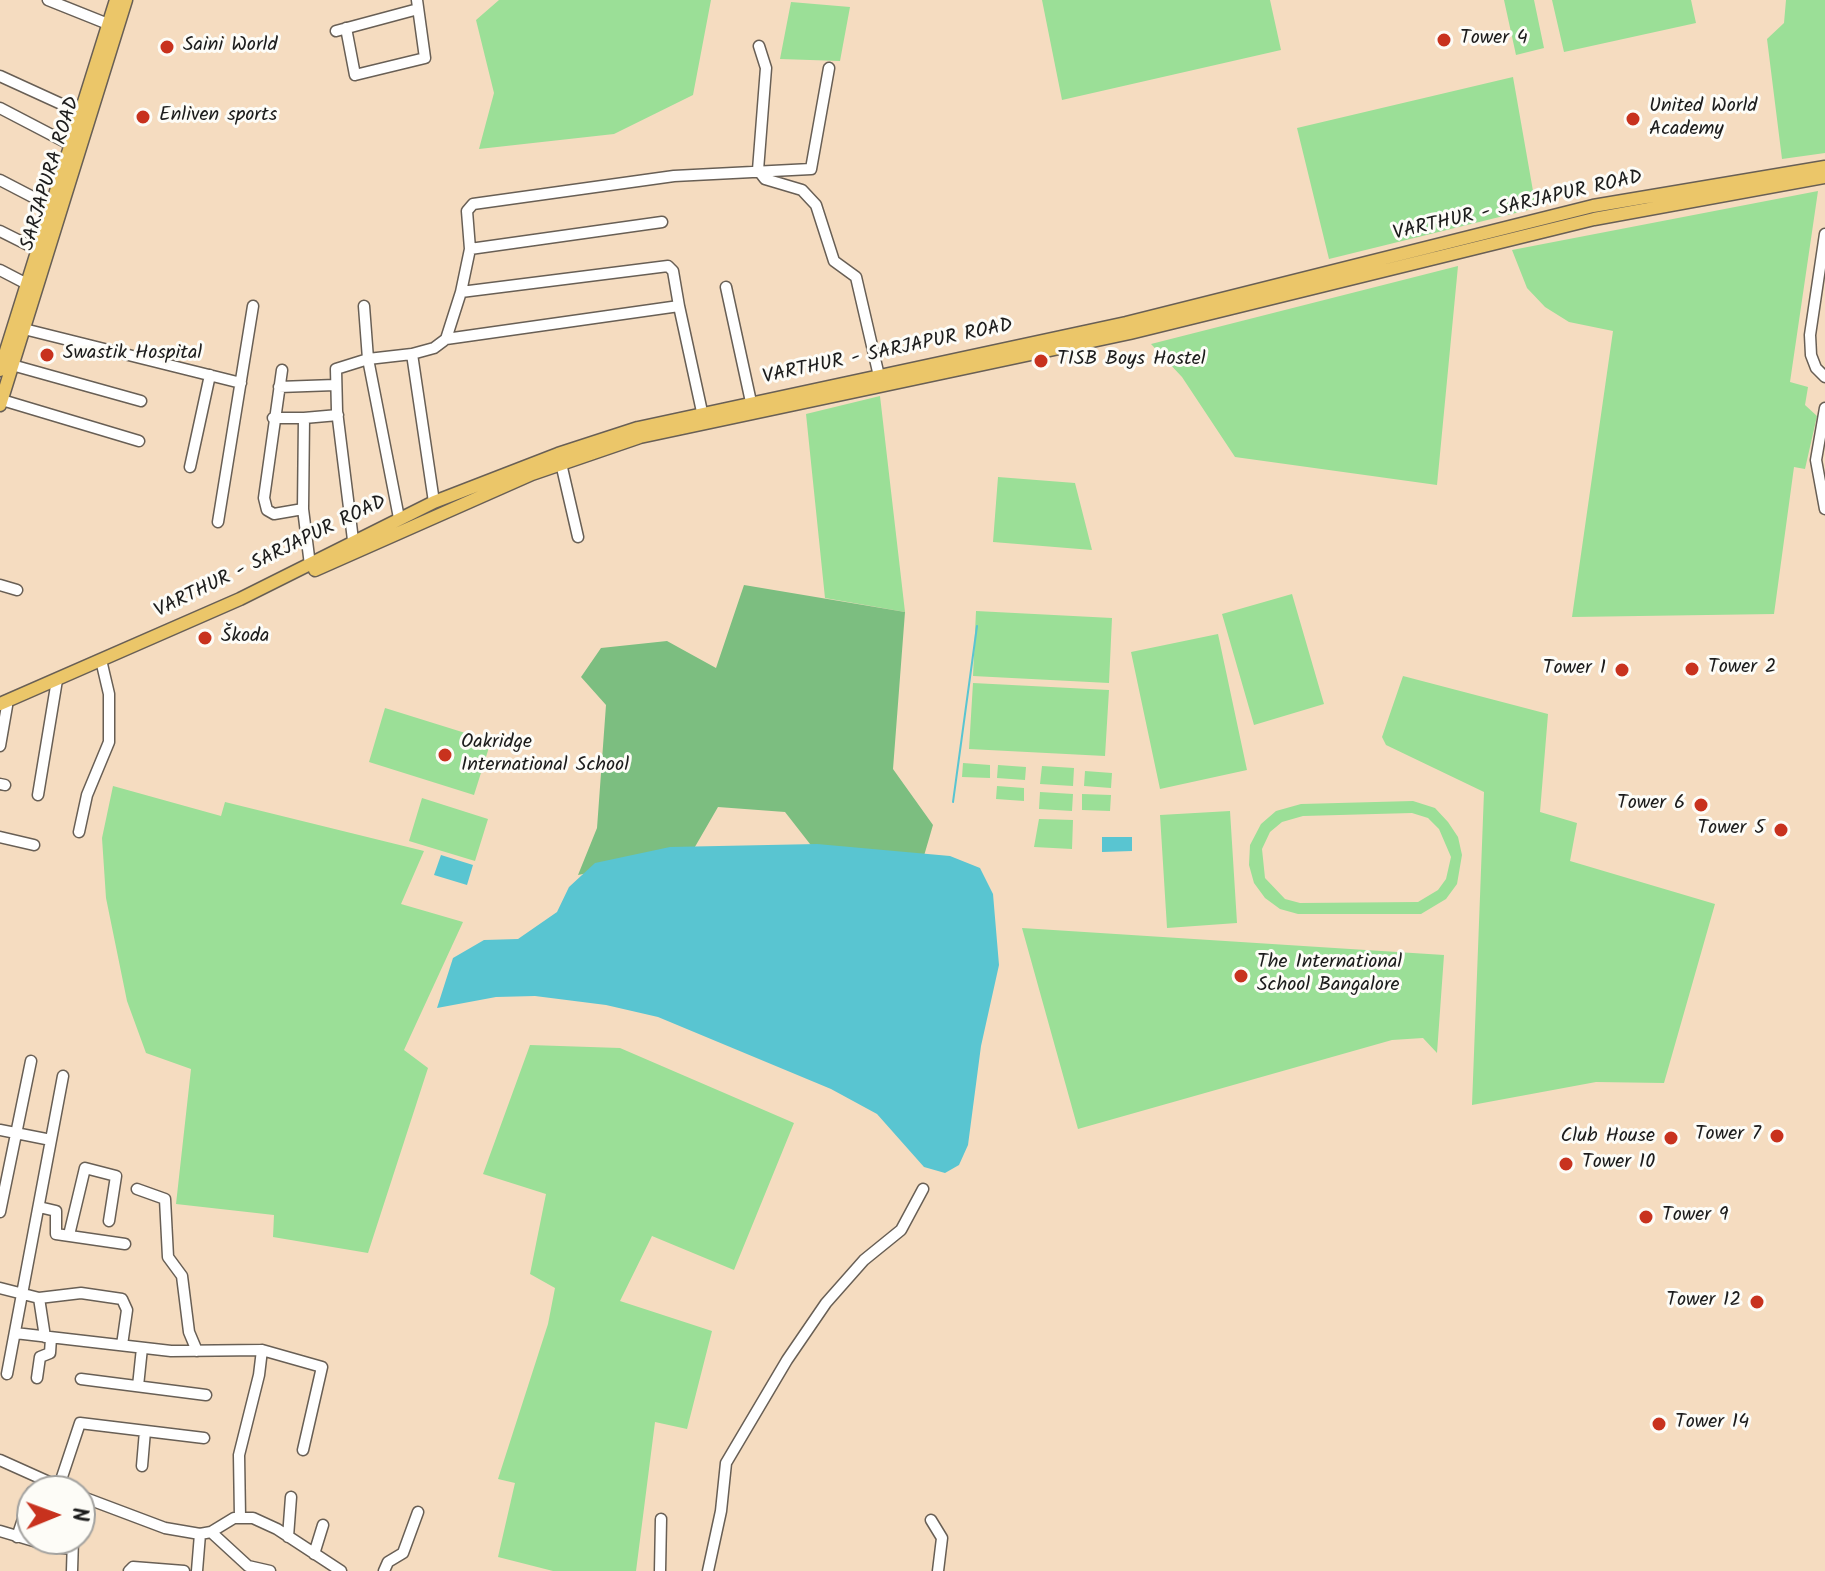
<!DOCTYPE html>
<html>
<head>
<meta charset="utf-8">
<style>
  body { margin:0 }
  #map { position:relative; width:1825px; height:1571px; overflow:hidden; background:#f5dcc0; font-family:Kalam,sans-serif }
  canvas { display:block }
  .north { position:absolute; left:16px; top:1475px; width:80px; height:80px; box-sizing:border-box; background:#fdfcf7; border:2px solid #a3a29f; border-radius:50%; rotate:89deg; font-size:22px; font-weight:700; line-height:32px; text-align:center; color:#1c1c1c }
  .north::after { content:''; display:block; margin:auto; width:28px; height:36px; background:#c8321e; clip-path:polygon(50% 0,100% 100%,50% 72%,0 100%) }
</style>
</head>
<body>
<div id="map">
<canvas width="1825" height="1571"></canvas>
<div class="north">N</div>
</div>
<script>
const ctx = document.querySelector('canvas').getContext('2d');
ctx.lineJoin = 'round';
function paint(path, color) { ctx.fillStyle = color; ctx.fill(path, 'evenodd'); }
const toPath = rows => new Path2D(rows.map(r => 'M' + r).join(''));
function strokePath(path, color, width, dash) { ctx.strokeStyle = color; ctx.lineWidth = width; ctx.lineCap = dash ? 'butt' : 'round'; ctx.setLineDash(dash || []); ctx.stroke(path); }
function label(font, color, halo, rows, align = 'center') {
  ctx.font = font + ' Kalam,sans-serif'; ctx.lineWidth = 6; ctx.setLineDash([]); ctx.textBaseline = 'middle'; ctx.strokeStyle = halo; ctx.fillStyle = color; for (const [text, x, y, turn = 0] of rows) {
    ctx.save(); ctx.translate(x, y); ctx.rotate((+turn || 0) * Math.PI / 180); ctx.textAlign = isNaN(turn) ? turn : align; if (halo) ctx.strokeText(text, 0, 0); ctx.fillText(text, 0, 0); ctx.restore();
  }
}
paint(toPath([
  [499,0,711,0,693,95,614,134,479,149,494,93,476,20],
  [1042,0,1270,0,1281,50,1062,100],
  [1504,0,1534,0,1544,48,1516,55],
  [1552,0,1691,0,1696,23,1564,52],
  [1786,0,1825,0,1825,153,1782,159,1767,39,1784,23],
  [791,2,850,7,840,61,780,59],
  [1513,77,1536,208,1329,259,1297,128],
  [1818,191,1790,382,1808,387,1805,405,1817,416,1805,469,1794,467,1774,614,1572,617,1613,331,1569,322,1545,307,1527,288,1512,250],
  [1458,266,1437,485,1235,457,1182,377,1151,344],
  [880,396,905,612,825,598,806,414],
  [998,477,1075,483,1092,550,993,542],
  [1292,594,1324,704,1254,725,1222,614],
  [976,611,1112,618,1109,683,973,676],
  [1218,634,1247,770,1160,789,1131,652],
  [1403,676,1548,714,1540,812,1577,823,1570,861,1715,904,1664,1083,1596,1082,1472,1105,1484,792,1386,745,1382,737],
  [973,683,1109,690,1105,756,969,749],
  [385,708,491,741,474,795,369,762],
  [963,763,990,765,990,778,962,777],
  [998,765,1026,767,1025,780,997,778],
  [1042,766,1074,768,1073,786,1040,784],
  [1085,771,1112,773,1111,788,1084,786],
  [113,786,221,816,225,802,424,851,401,904,463,922,404,1050,428,1068,368,1253,273,1237,274,1215,176,1204,191,1069,146,1053,127,1001,106,898,102,838],
  [997,786,1024,788,1024,801,996,799],
  [1040,792,1073,794,1072,811,1039,809],
  [1082,794,1111,795,1110,811,1082,810],
  [422,798,488,819,475,861,409,841],
  [1413,801,1435,808,1448,822,1458,837,1462,855,1457,884,1446,899,1421,914,1298,914,1280,909,1265,898,1254,883,1249,865,1250,845,1261,824,1276,811,1301,804],
  [1412,813,1428,818,1439,829,1451,857,1446,879,1438,890,1418,902,1300,903,1285,899,1265,878,1262,849,1270,832,1282,822,1303,816],
  [1230,811,1237,923,1167,928,1160,815],
  [1039,819,1073,820,1072,849,1034,847],
  [1022,928,1444,955,1437,1053,1423,1038,1392,1040,1078,1129],
  [530,1045,620,1048,794,1123,734,1270,652,1236,620,1301,712,1331,687,1429,655,1422,636,1571,553,1571,498,1557,515,1483,498,1479,548,1324,555,1288,530,1274,546,1194,483,1174]
]), '#9bdf97');
paint(toPath([
  [744,585,905,612,893,769,933,825,921,866,835,876,785,812,718,807,692,852,578,875,597,828,606,705,581,677,601,648,667,641,716,668]
]), '#7cbe80');
paint(toPath([
  [1102,837,1132,837,1132,851,1102,852],
  [817,844,950,856,980,868,993,894,999,965,981,1046,968,1145,959,1165,945,1173,924,1167,877,1114,831,1089,658,1017,606,1005,535,996,496,997,437,1008,453,958,484,940,518,939,557,912,569,887,595,863,670,847],
  [441,855,473,865,467,885,434,875]
]), '#59c5d1');
strokePath(toPath([
  [953,802,977,626]
]), '#59c5d1', 2);
const minor = toPath([
  [48,0,108,24],
  [346,28,355,75,425,58,417,0],
  [336,31,418,9],
  [759,46,766,68,758,170,765,179,802,190,816,205,834,261,856,277,879,376],
  [0,76,81,113],
  [0,108,71,145],
  [0,180,52,207],
  [0,231,38,250],
  [1825,234,1810,335,1811,355,1816,368,1825,377],
  [470,249,662,222],
  [0,270,27,284],
  [726,287,751,402],
  [364,306,368,359,399,518],
  [679,306,704,421],
  [20,328,241,383],
  [446,339,679,306,673,271,668,266,461,292],
  [412,354,434,348,446,339,461,292,470,249,467,211,473,204,674,176,811,169,829,68],
  [12,365,141,401],
  [282,370,264,498,267,510,274,514,303,509,310,565],
  [279,387,335,385],
  [2,400,139,441],
  [1825,408,1816,460,1825,509],
  [273,418,304,418,303,509],
  [304,418,338,415],
  [560,459,578,537],
  [190,467,210,375],
  [218,522,253,306],
  [353,540,337,411,336,369,368,359,412,354,434,502],
  [0,585,17,590],
  [0,746,7,706],
  [0,784,5,785],
  [38,795,57,680],
  [79,832,87,795,109,742,109,694,101,660],
  [0,837,34,845],
  [0,1130,51,1140],
  [137,1189,165,1199,168,1257,182,1276,189,1332,197,1351],
  [39,1207,56,1211,56,1234,125,1244],
  [0,1212,31,1061],
  [69,1235,85,1168,116,1176,109,1221],
  [0,1288,39,1298,45,1337],
  [39,1298,81,1293,122,1299,127,1310,122,1345],
  [15,1333,171,1351,262,1350,322,1367,303,1450],
  [7,1374,63,1076],
  [37,1378,40,1357,50,1353,51,1338],
  [81,1379,206,1395],
  [138,1386,142,1348],
  [0,1460,69,1491],
  [142,1466,145,1431],
  [59,1486,80,1423,204,1438],
  [80,1496,165,1528,200,1534,211,1532,234,1518,253,1518,277,1529,341,1571],
  [240,1517,239,1455,259,1375,262,1350],
  [931,1520,942,1538,938,1571],
  [0,1531,54,1547,72,1549],
  [211,1532,248,1566,270,1571],
  [17,1537,32,1492],
  [288,1537,291,1497],
  [314,1554,323,1525],
  [72,1571,73,1539],
  [129,1571,133,1567,184,1571],
  [197,1571,200,1534],
  [384,1571,388,1562,403,1553,418,1512],
  [660,1571,661,1519],
  [708,1571,721,1511,726,1463,787,1360,826,1303,864,1260,901,1230,923,1189]
]);
const major = toPath([
  [0,370,116,0],
  [0,405,126,0],
  [315,570,532,474,640,437,1130,333,1594,219,1825,177],
  [0,704,240,599,434,502,558,454,638,428,1126,323,1593,206,1825,167]
]);
strokePath(minor, '#685f55', 13);
strokePath(major, '#685f55', 15);
strokePath(minor, '#fff', 10);
strokePath(major, '#ebc669', 12);
for (const [x, y, r, color] of [
  [1444,40,8,"#c8321e"],
  [167,47,8,"#c8321e"],
  [143,117,8,"#c8321e"],
  [1633,119,8,"#c8321e"],
  [47,355,8,"#c8321e"],
  [1041,361,8,"#c8321e"],
  [205,638,8,"#c8321e"],
  [1692,669,8,"#c8321e"],
  [1622,670,8,"#c8321e"],
  [445,755,8,"#c8321e"],
  [1701,805,8,"#c8321e"],
  [1781,830,8,"#c8321e"],
  [1241,976,8,"#c8321e"],
  [1777,1136,8,"#c8321e"],
  [1671,1138,8,"#c8321e"],
  [1566,1164,8,"#c8321e"],
  [1646,1217,8,"#c8321e"],
  [1757,1302,8,"#c8321e"],
  [1659,1424,8,"#c8321e"]
]) { const dot = new Path2D(); dot.arc(x, y, r, 0, 2 * Math.PI); ctx.fillStyle = color; ctx.fill(dot); strokePath(dot, '#fdfcf7', 3); }
label('20px', '#1c1c1c', '#fdfcf7', [
  ["Tower 4",1460,40],
  ["Saini World",183,47],
  ["United World",1649,108],
  ["Academy",1649,131],
  ["Enliven sports",159,117],
  ["Swastik Hospital",63,355],
  ["TISB Boys Hostel",1057,361],
  ["Škoda",221,638],
  ["Tower 2",1708,669],
  ["Tower 1",1606,670,"right"],
  ["Oakridge",461,744],
  ["International School",461,767],
  ["Tower 6",1685,805,"right"],
  ["Tower 5",1765,830,"right"],
  ["The International",1257,964],
  ["School Bangalore",1257,987],
  ["Tower 7",1761,1136,"right"],
  ["Club House",1655,1138,"right"],
  ["Tower 10",1582,1164],
  ["Tower 9",1662,1217],
  ["Tower 12",1741,1302,"right"],
  ["Tower 14",1675,1424]
], 'left');
label('20px', '#1c1c1c', '#fdfcf7', [
  ["SARJAPURA ROAD",52,174,-73],
  ["VARTHUR - SARJAPUR ROAD",1518,207,-13],
  ["VARTHUR - SARJAPUR ROAD",888,353,-12],
  ["VARTHUR - SARJAPUR ROAD",271,558,-26]
]);
</script>
</body>
</html>
